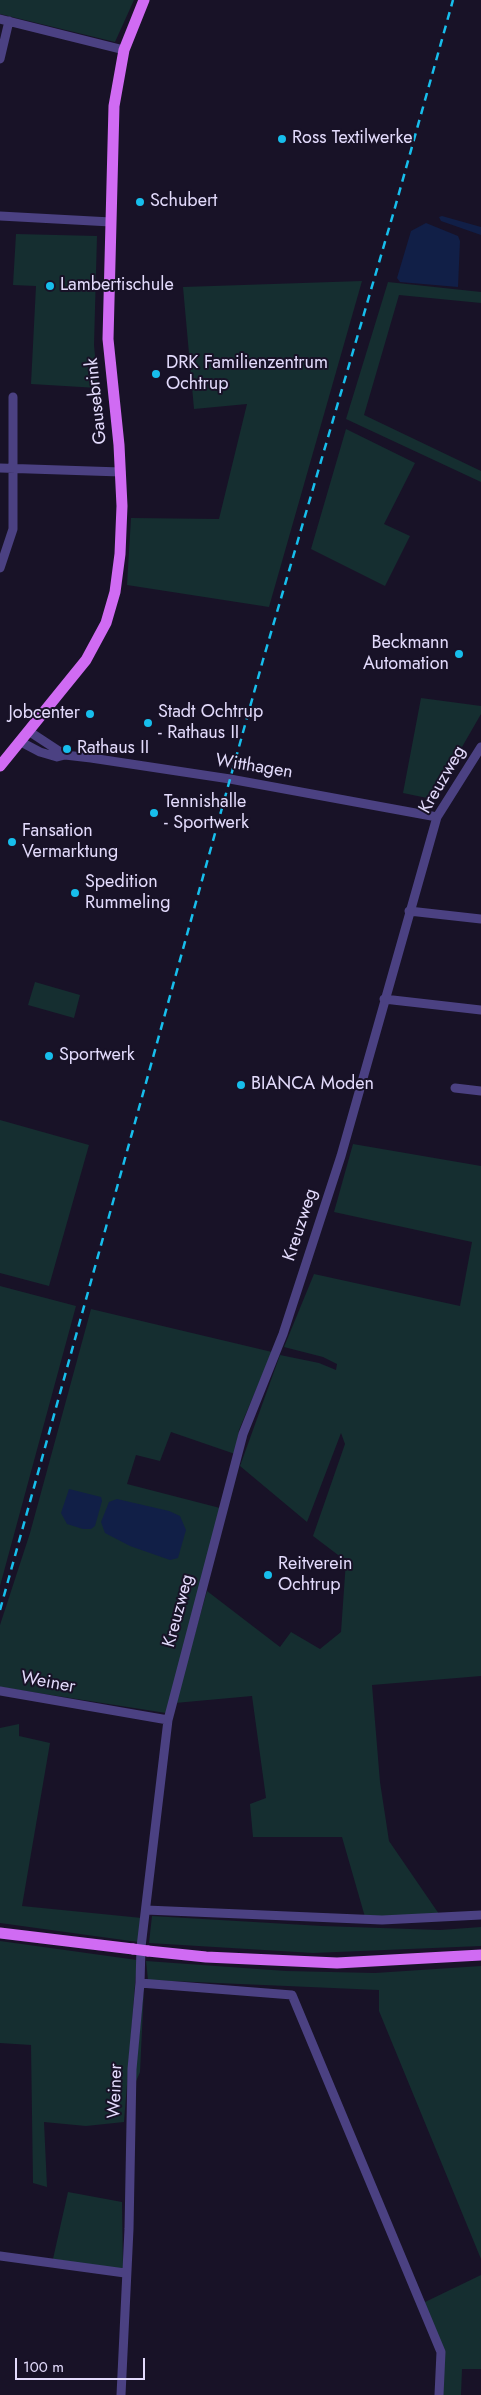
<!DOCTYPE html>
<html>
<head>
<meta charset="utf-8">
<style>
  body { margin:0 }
  #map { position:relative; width:481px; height:2395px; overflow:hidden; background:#181227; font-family:Jost,sans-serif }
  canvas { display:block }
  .scale { position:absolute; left:15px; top:2358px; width:130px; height:22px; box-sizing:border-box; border:2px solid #e3dbfc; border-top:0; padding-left:6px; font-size:15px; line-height:18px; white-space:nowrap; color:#e3dbfc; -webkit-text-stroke:4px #181227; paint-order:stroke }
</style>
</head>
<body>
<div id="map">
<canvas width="481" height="2395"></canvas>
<div class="scale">100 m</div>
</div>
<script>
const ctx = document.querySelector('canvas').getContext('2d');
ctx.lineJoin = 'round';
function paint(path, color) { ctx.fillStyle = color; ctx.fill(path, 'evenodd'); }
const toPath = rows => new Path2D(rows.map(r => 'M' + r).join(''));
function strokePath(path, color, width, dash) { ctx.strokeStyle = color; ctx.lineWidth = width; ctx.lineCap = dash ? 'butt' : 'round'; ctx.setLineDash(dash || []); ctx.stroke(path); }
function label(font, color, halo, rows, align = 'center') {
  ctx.font = font + ' Jost,sans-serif'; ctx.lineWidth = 4; ctx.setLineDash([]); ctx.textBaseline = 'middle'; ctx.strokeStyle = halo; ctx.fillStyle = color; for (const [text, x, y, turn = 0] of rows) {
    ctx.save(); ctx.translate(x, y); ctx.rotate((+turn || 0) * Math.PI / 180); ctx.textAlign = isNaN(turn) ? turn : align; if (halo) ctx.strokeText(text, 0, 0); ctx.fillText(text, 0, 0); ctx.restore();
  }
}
paint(toPath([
  [0,0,134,0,115,42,0,14],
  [16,234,97,236,94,345,98,388,31,384,36,286,13,285],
  [362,281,269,607,127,585,131,518,219,519,247,404,194,409,183,287],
  [388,282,481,292,481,303,399,295,364,415,481,471,481,482,346,419],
  [346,429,415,463,384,524,410,536,385,586,311,549],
  [421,698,481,706,481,714,432,799,403,793],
  [35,982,80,995,74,1018,28,1005],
  [0,1120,89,1145,49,1286,0,1273],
  [353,1144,481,1166,481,1676,372,1685,380,1782,389,1841,439,1914,365,1917,342,1837,253,1837,250,1804,266,1798,252,1696,175,1703,207,1591,280,1647,291,1632,320,1649,341,1632,346,1561,313,1536,345,1444,341,1433,307,1522,240,1466,280,1355,319,1363,336,1370,337,1364,323,1357,284,1347,314,1274,460,1306,472,1242,334,1212],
  [0,1286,76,1306,0,1586],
  [91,1309,272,1352,239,1430,235,1454,171,1432,160,1461,136,1455,127,1484,220,1508,166,1713,0,1687,0,1625,30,1533],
  [19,1724,19,1736,50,1743,22,1906,142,1918,138,1942,0,1923,0,1728],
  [152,1916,322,1926,440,1930,481,1927,481,1946,313,1953,149,1943],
  [0,1941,137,1960,124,2122,86,2126,44,2122,47,2187,33,2183,31,2045,0,2043],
  [146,1961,286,1971,375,1973,481,1966,481,2259,379,2011,379,1990,148,1980],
  [144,1988,140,2072,134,2086],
  [68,2192,122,2202,123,2270,53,2259],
  [481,2275,481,2369,462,2369,461,2395,436,2395,444,2355,423,2303]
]), '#152e30');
paint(toPath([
  [442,216,481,227,481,235,441,221,439,217],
  [426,223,458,236,460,241,458,287,400,282,397,278,411,231],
  [69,1489,101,1497,102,1501,95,1526,91,1529,83,1529,67,1524,61,1513],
  [117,1499,169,1511,180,1516,186,1530,178,1558,170,1560,130,1546,105,1533,101,1522,109,1502]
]), '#111f47');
strokePath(toPath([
  [0,19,124,50],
  [0,59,9,21],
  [0,216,111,222],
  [0,468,121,472],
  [0,568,13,529,13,397],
  [30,732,65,755],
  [21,742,40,752,57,757,65,755,91,758,230,779,437,817],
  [409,911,481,919],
  [384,999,481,1010],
  [455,1088,481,1091],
  [0,1691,168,1720],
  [146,1910,382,1920,481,1915],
  [140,1983,292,1995,441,2352,439,2395],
  [0,2256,125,2273],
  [121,2395,129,2229,132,2069,140,1983,141,1947,168,1720,243,1434,283,1334,341,1156,437,817,481,747]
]), '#4b4182', 9);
strokePath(toPath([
  [0,766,86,660,106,623,115,592,120,554,122,506,119,445,108,339,114,106,124,50,144,0],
  [0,1933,133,1949],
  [148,1951,206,1957,337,1963,481,1955]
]), '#d06bf3', 11);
strokePath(toPath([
  [0,1610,263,660,394,211,453,0]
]), '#17beec', 2.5, [8, 6]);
strokePath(toPath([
  [133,1949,148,1951]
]), '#d06bf3', 11);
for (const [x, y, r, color] of [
  [282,139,5,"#17beec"],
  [140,202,5,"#17beec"],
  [50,286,5,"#17beec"],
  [156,374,5,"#17beec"],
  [459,654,5,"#17beec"],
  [90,714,5,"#17beec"],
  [148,723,5,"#17beec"],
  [67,749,5,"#17beec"],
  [154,813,5,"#17beec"],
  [12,842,5,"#17beec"],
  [75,893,5,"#17beec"],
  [49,1056,5,"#17beec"],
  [241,1085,5,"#17beec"],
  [268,1575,5,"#17beec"]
]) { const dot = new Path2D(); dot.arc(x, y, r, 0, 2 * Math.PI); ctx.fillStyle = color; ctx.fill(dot); strokePath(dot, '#181227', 2); }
label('18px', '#e3dbfc', '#181227', [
  ["Ross Textilwerke",292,139],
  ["Schubert",150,202],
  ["Lambertischule",60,286],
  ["DRK Familienzentrum",166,364],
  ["Ochtrup",166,385],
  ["Beckmann",449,644,"right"],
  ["Automation",449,665,"right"],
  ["Stadt Ochtrup",158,713],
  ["- Rathaus II",158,734],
  ["Jobcenter",80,714,"right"],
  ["Rathaus II",77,749],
  ["Tennishalle",164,803],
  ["- Sportwerk",164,824],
  ["Fansation",22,832],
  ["Vermarktung",22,853],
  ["Spedition",85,883],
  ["Rummeling",85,904],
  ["Sportwerk",59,1056],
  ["BIANCA Moden",251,1085],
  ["Reitverein",278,1565],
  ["Ochtrup",278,1586]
], 'left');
label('18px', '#e3dbfc', '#181227', [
  ["Gausebrink",97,401,-96],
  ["Witthagen",254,767,9],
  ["Kreuzweg",443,780,-60],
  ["Kreuzweg",301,1225,-72],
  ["Kreuzweg",179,1611,-75],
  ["Weiner",48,1683,10],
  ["Weiner",116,2091,-88]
]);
</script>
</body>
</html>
